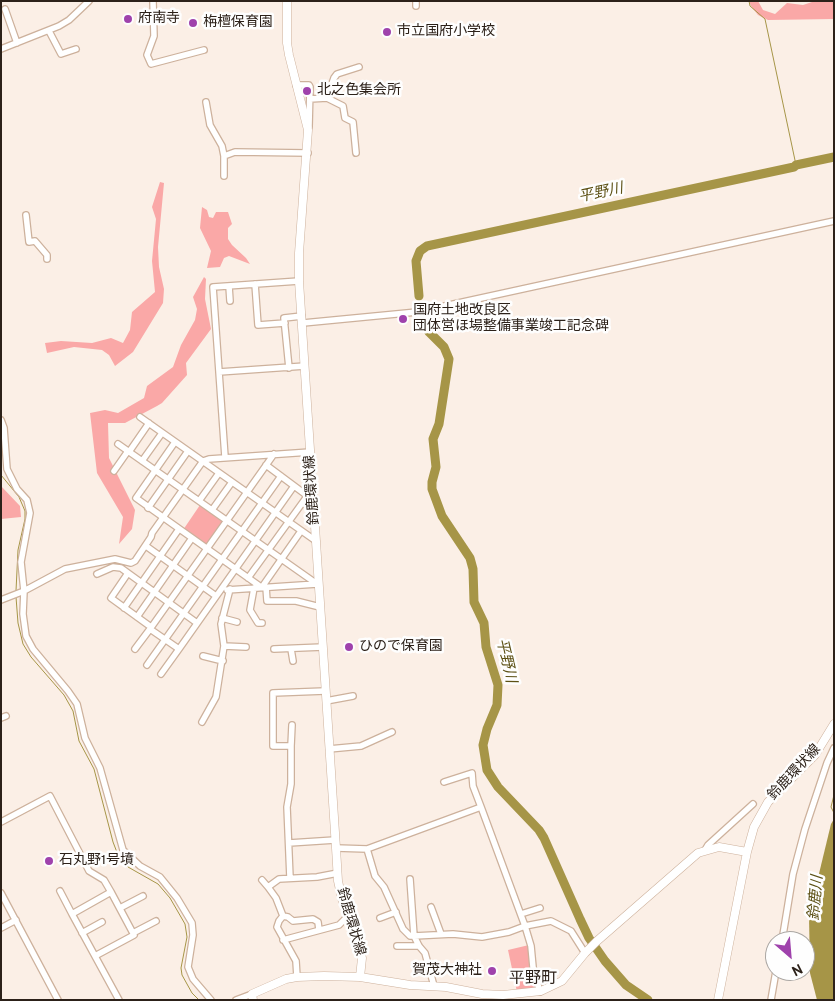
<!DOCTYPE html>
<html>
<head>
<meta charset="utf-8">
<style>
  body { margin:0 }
  #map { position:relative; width:835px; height:1001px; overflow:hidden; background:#fbefe6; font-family:Overpass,sans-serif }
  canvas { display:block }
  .frame { position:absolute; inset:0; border:2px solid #2c2119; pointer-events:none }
  .north { position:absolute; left:765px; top:931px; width:50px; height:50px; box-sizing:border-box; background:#fefefe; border:1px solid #aaa6a2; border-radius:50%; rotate:153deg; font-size:14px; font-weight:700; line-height:20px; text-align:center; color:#2c2119 }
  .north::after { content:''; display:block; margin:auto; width:18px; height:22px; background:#9f42ac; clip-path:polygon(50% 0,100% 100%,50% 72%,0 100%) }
</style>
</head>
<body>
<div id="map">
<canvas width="835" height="1001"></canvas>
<div class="frame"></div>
<div class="north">N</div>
</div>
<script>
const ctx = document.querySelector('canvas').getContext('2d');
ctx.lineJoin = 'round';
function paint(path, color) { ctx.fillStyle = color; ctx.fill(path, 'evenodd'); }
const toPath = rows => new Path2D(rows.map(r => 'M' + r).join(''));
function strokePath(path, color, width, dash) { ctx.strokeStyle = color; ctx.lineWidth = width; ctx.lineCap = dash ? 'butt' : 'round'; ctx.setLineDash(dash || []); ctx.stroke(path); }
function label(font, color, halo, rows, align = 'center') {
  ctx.font = font + ' Overpass,"Noto Sans JP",sans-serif'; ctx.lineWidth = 5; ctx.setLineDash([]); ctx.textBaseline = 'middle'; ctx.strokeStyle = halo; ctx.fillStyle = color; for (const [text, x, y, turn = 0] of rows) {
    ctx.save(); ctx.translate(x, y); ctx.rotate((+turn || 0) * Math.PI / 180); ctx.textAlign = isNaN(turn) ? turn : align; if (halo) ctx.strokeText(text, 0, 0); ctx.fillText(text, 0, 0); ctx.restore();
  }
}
paint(toPath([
  [749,1,758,1,763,10,775,14,787,3,803,5,815,1,834,1,834,19,768,20,758,15,751,6],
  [160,182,164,183,158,247,159,267,164,289,163,303,133,352,115,366,109,355,102,350,74,347,47,353,45,343,61,341,92,343,111,338,123,343,130,330,132,312,155,292,152,261,156,219,152,207],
  [202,207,207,210,209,217,213,218,216,212,228,212,232,224,228,228,228,239,232,245,246,258,250,264,229,256,224,258,220,267,207,268,211,251,200,228],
  [204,277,206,279,205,299,211,329,186,363,187,375,162,403,157,406,125,423,108,423,109,458,135,510,132,529,119,544,123,517,97,473,90,413,105,410,118,413,144,398,147,386,173,367,181,345,195,320,197,309,193,297],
  [1,486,20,506,21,517,1,519],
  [200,505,222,520,222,522,206,545,183,530],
  [529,945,539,990,517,992,508,950]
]), '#faa8a7');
paint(toPath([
  [834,819,834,1000,817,1000,810,973,809,915,831,824]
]), '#a69547');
strokePath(toPath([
  [749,1,750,6,765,19,796,165],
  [1,475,19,497,25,511,25,519,18,550,16,591],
  [16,597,18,623,23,644,31,657,64,695,73,711,79,741,94,769,113,842,118,855,128,867,158,884,170,898,185,924,187,937,181,968,182,975,192,993,199,1000],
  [834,795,831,807,834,813]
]), '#a69547', 1);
strokePath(toPath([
  [419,296,416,261,420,251,427,246,794,167,796,165,834,157],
  [424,324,429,332,444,347,449,359,439,424,433,439,436,467,432,482,432,489,442,516,470,558,473,569,474,602,484,623,486,647,498,685,497,705,487,729,483,745,487,770,498,787,539,830,544,838,580,919,589,938,605,961,626,985,648,1000]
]), '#a69547', 9);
const minor = toPath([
  [153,1,154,36,147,55,151,64,204,50],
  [416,1,416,6],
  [5,9,17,43],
  [49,31,61,54,76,49],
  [1,49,59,26,69,20,89,1],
  [296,85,309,85,310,87,309,127],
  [327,98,343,106,345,118,353,122,356,153],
  [310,99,327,98,334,78,337,74,359,67],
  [206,102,210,125,222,146,224,156,235,152,308,153],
  [224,176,224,156],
  [26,215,29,242,35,241,47,255,47,259],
  [255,284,258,325,285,323],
  [229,286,230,301],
  [303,323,417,312,834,221],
  [289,368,284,318,302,316],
  [219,372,305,366],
  [140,417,316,541],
  [1,420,4,428,7,469,17,489,27,500,30,513,21,562,24,591,23,614,26,636,33,649,68,691,77,704,85,738,100,768,123,850,140,866,160,877,177,898,192,923,193,935,188,967,193,979,211,1000],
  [175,442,136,498,261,587],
  [118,444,317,584],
  [129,452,149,423],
  [274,454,150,629,179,649,294,486],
  [225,457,213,287,299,281],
  [142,461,162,433],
  [266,465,309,497],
  [114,471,128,451],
  [199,501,219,473],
  [148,508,188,451],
  [212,510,232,482],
  [146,546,216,596],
  [128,573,111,598,151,627],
  [97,574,113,567,121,568,197,623],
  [248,578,308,495],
  [262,587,301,531],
  [266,587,267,601,296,601,320,607],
  [254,588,250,610,258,623,262,623],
  [227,590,317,584],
  [1,600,24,591,65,569,115,559,131,563,135,561,151,537,152,533,203,461,209,459,310,452],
  [124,608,179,529],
  [137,617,192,538],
  [222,618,237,622],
  [224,646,246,647],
  [135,649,150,629],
  [274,649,323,647],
  [291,649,293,661],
  [203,656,223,661],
  [147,665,281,476],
  [161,674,179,649],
  [326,701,353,696],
  [1,718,6,716],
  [202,722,216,697,224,646,221,624,230,589],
  [291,746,292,725],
  [329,749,361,746,392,732],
  [444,782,472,773,473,786,481,807],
  [1,822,50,796,89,871,104,880,111,892,72,914,119,1000],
  [289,843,335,840],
  [336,848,367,849,481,807,525,926,531,946,533,967,540,992],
  [367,849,375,876,384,887,403,929,410,936,414,936,419,946,425,953,434,986],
  [705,850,708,845,753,804],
  [290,878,287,807,291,784,291,746,273,746,273,693,325,691],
  [410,879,414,936,453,934,482,937,509,932,525,926,551,921,571,931,585,953],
  [262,880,268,887],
  [60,891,72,914],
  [1,893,58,1000],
  [431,907,441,934],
  [120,908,143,896],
  [521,914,540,908],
  [283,916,288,917,293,921,313,919,318,922,319,930],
  [380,918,396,912],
  [1,928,16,920],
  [82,933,102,922],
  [133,933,156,921],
  [283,940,339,925,348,916],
  [782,941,793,874,805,829,827,763,834,748],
  [397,946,419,946],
  [95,956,134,935,111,892],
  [297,977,296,961,277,927,279,921,283,916,276,898,268,887,279,879,317,877,338,873],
  [236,1000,252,994],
  [771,1000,776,971]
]);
const major = toPath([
  [287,1,287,43,289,55,308,130,299,253,299,281,336,848,338,881,342,899,362,958,360,977],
  [253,1000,252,994,286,979,297,977,324,976,360,977,410,985,446,987,482,994,503,995,541,991,562,981,585,953,597,941,698,853,719,847,747,852],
  [718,1000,747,852,754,827,768,802,815,755,834,724]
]);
strokePath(minor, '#cdb19c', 8);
strokePath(major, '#cdb19c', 9);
strokePath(minor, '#fff', 5.5);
strokePath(major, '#fff', 8);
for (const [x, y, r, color] of [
  [128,19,5,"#9f42ac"],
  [193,23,5,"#9f42ac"],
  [387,32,5,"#9f42ac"],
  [307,91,5,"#9f42ac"],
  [403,319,5,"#9f42ac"],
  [349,647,5,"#9f42ac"],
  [49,861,5,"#9f42ac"],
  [492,971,5,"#9f42ac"]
]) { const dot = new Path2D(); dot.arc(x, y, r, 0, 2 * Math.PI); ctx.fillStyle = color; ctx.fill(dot); strokePath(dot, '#fefefe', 2); }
label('14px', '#2c2119', '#fefefe', [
  ["府南寺",138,19],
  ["栴檀保育園",203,23],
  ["市立国府小学校",397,32],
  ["北之色集会所",317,91],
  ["国府土地改良区",413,311],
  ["団体営ほ場整備事業竣工記念碑",413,327],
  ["ひので保育園",359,647],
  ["石丸野1号墳",59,861],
  ["賀茂大神社",482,971,"right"]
], 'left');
label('14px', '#2c2119', '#fefefe', [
  ["鈴鹿環状線",313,490,-94],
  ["鈴鹿環状線",795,773,-47],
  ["鈴鹿環状線",350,922,74]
]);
label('italic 15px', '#5c5014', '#fefefe', [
  ["平野川",601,194,-12],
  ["平野川",505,661,77],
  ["鈴鹿川",817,898,-85]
]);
label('16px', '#2c2119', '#fefefe', [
  ["平野町",533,980]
]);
</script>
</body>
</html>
